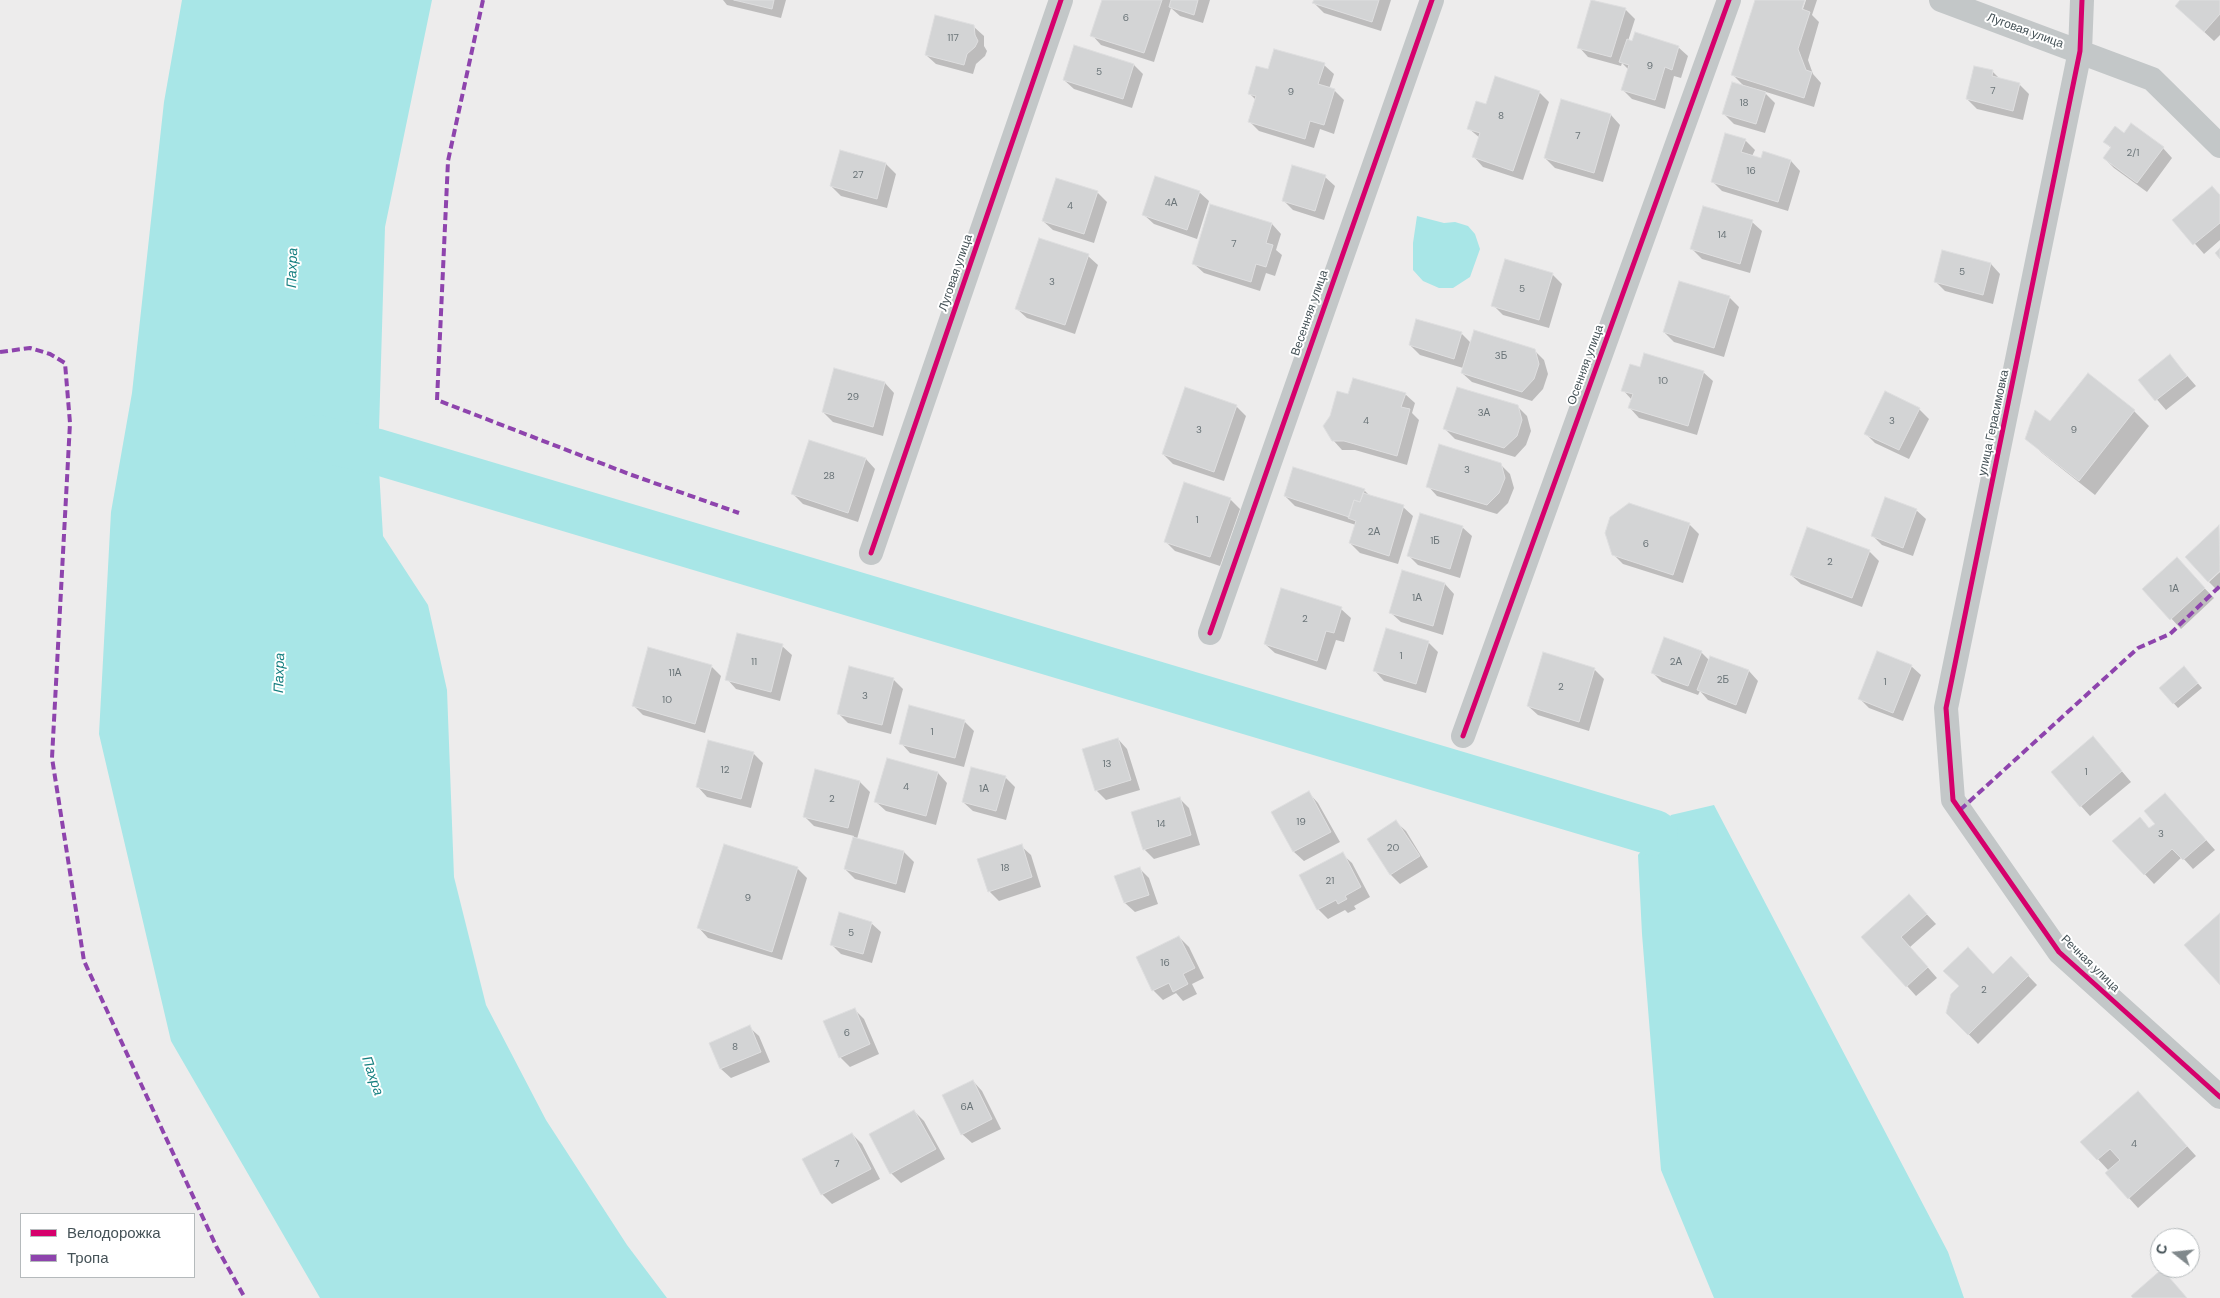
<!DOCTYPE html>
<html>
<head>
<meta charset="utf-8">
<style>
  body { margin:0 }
  #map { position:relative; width:2220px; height:1298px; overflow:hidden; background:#edecec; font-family:"DM Sans",sans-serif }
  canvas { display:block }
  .legend { position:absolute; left:20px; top:1213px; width:175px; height:65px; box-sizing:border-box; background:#fff; border:1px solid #b5babc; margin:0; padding:6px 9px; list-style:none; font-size:15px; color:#455257 }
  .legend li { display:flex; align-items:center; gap:10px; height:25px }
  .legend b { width:25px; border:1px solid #b5babc }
  .north { position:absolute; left:2150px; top:1228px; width:50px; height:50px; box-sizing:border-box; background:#fff; border:1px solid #b5babc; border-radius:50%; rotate:286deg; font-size:14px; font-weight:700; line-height:20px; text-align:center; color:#455257 }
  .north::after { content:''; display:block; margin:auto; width:18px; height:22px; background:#80888b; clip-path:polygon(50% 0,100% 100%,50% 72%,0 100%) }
</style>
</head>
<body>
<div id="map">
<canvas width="2220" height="1298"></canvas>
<ul class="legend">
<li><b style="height:6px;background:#d6006c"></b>Велодорожка</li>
<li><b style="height:6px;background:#8e44ad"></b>Тропа</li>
</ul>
<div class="north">С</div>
</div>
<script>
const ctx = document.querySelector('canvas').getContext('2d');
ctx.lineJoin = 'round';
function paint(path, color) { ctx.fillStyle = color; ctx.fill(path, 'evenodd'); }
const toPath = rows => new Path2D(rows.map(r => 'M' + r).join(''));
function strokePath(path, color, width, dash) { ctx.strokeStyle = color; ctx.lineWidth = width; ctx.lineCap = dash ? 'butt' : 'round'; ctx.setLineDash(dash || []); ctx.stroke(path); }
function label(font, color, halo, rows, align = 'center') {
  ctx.font = font + ' "DM Sans",sans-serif'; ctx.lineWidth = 4; ctx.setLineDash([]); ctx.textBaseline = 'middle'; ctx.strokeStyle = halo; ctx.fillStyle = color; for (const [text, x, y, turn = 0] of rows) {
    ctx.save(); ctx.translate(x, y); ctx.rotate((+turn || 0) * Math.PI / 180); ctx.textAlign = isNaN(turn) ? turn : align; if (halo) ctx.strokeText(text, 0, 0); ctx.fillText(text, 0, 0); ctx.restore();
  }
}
paint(toPath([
  [182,0,432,0,385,227,379,429,377,437,383,536,428,605,447,690,454,877,486,1005,546,1120,627,1245,667,1298,320,1298,171,1041,99,734,111,512,132,393,164,102],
  [1417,216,1444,223,1455,222,1468,226,1475,234,1480,249,1470,277,1453,288,1439,288,1423,281,1413,270,1413,243],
  [1714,805,1948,1252,1964,1298,1714,1298,1661,1170,1642,934,1638,855,1671,815]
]), '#a8e6e7');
paint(toPath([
  [723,0,786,0,781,18,727,5],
  [1103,0,1210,0,1203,23,1180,16,1171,8,1154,62,1101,45,1092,35],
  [1315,0,1391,0,1381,31,1324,13,1314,3],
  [1592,0,1625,9,1635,19,1628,41,1678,47,1688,56,1681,78,1674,76,1665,109,1632,99,1622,89,1628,69,1622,63,1621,66,1588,57,1579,47],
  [1756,0,1803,0,1799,15,1801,15,1806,0,1817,0,1812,15,1819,22,1808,60,1813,74,1821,83,1814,107,1763,91,1775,103,1765,133,1734,124,1724,114,1745,87,1733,75],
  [2182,0,2220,0,2220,35,2214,41,2176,6],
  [974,27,984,36,984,46,987,51,985,56,976,64,973,74,936,64,926,55],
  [1134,65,1143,74,1132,108,1074,89,1064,80],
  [1324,65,1334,74,1329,89,1334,90,1344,100,1334,134,1320,129,1314,148,1259,131,1250,122,1256,100,1250,94,1269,71],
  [1992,71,2001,80,2019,84,2029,94,2023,120,1977,109,1967,99],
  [1539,92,1549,102,1523,180,1483,167,1474,157,1480,138,1468,128,1487,106],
  [1611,115,1620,125,1603,182,1555,168,1545,158],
  [2124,134,2163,148,2172,158,2147,192,2114,168,2104,158,2111,148,2105,142],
  [1745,140,1755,150,1752,156,1762,159,1791,161,1800,171,1788,211,1722,191,1712,181],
  [841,152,886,164,896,174,887,208,841,196,831,186],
  [1325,177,1335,186,1324,220,1293,210,1283,200],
  [1097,192,1107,202,1094,243,1053,230,1043,221],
  [1199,192,1209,201,1197,239,1154,224,1144,215],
  [2220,196,2220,240,2204,254,2174,220],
  [1752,222,1762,231,1750,273,1702,259,1692,249],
  [1272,224,1281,234,1276,250,1282,255,1275,276,1266,273,1260,291,1204,273,1194,264],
  [1088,256,1098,265,1075,334,1027,318,1017,309],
  [1991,264,2000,274,1993,304,1945,291,1935,281],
  [1552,274,1562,284,1549,328,1503,315,1493,305],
  [1680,282,1730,298,1739,307,1724,357,1674,342,1664,332],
  [1461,333,1471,343,1534,350,1544,360,1548,374,1543,389,1532,401,1472,382,1462,373,1463,368,1420,355,1410,345],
  [2170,356,2196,386,2166,410,2140,380],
  [1641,368,1703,372,1713,381,1697,435,1639,418,1630,408,1632,400,1623,390],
  [835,369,885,383,894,393,883,436,833,422,823,412],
  [1405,394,1415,403,1412,413,1419,420,1407,465,1355,450,1342,450,1333,440,1349,396],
  [1236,406,1246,416,1224,481,1173,464,1163,454],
  [1517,406,1527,416,1531,431,1526,445,1515,457,1455,439,1445,429],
  [1919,409,1929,419,1909,459,1875,443,1866,434],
  [2134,411,2149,426,2095,495,2042,453,2027,438,2050,423],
  [810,441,866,459,875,469,858,522,803,504,793,494],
  [1500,464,1510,474,1514,488,1508,503,1497,514,1437,496,1428,486],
  [1364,490,1370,496,1403,507,1413,516,1398,564,1360,553,1350,543,1356,525,1295,506,1285,496],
  [1230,499,1240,509,1220,566,1175,551,1165,541],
  [1916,510,1926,519,1913,556,1882,545,1872,535],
  [1689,524,1699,534,1683,583,1623,564,1613,554],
  [1462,527,1472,536,1460,578,1418,565,1408,555],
  [2219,527,2220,569,2208,580,2186,557],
  [1869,551,1879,561,1862,607,1801,584,1791,575],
  [2186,569,2214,598,2181,629,2144,589],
  [2220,572,2220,589,2218,591,2209,582],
  [1445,584,1454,594,1443,635,1401,622,1391,613],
  [1341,609,1351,618,1344,642,1336,640,1326,670,1275,653,1265,644],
  [1428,642,1438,652,1426,693,1384,681,1375,671],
  [782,646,792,655,780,701,736,689,727,679],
  [1701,652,1710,661,1711,658,1749,671,1758,681,1746,714,1708,700,1700,691,1698,695,1662,682,1652,672],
  [711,666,721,676,705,733,643,715,633,705],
  [1911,666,1921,675,1903,721,1869,708,1860,699],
  [1594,669,1604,679,1589,731,1538,715,1528,706],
  [2188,672,2202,688,2178,708,2160,688],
  [893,679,903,689,891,734,848,723,838,713],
  [964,721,974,731,964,767,910,753,901,743],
  [1118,739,1127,749,1140,790,1106,800,1097,791,1084,750],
  [2102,748,2131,782,2090,816,2081,806],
  [753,753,763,763,751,808,707,797,698,787],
  [816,771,860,782,870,792,857,839,904,852,914,862,905,893,855,879,845,869,854,836,814,826,804,816],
  [938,773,947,783,936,825,886,811,876,802],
  [1005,777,1015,787,1006,820,973,811,963,802],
  [1309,793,1318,803,1340,842,1304,861,1294,852,1273,812],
  [1180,799,1189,808,1200,845,1154,859,1144,849],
  [2174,804,2215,850,2193,869,2182,857,2154,884,2114,841,2150,829],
  [1396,822,1406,831,1428,867,1400,884,1391,875,1368,839],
  [1021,846,1031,855,1041,887,999,901,989,891],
  [1342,854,1352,863,1370,897,1354,906,1356,909,1348,913,1345,910,1328,919,1318,909],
  [797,868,807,878,782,960,708,938,699,928],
  [1139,868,1149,878,1158,904,1135,912,1125,903,1116,877],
  [1919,906,1936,924,1910,947,1937,978,1916,996,1863,937],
  [871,923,881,932,872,963,841,954,831,944],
  [1179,937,1189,947,1204,978,1192,984,1197,994,1183,1001,1176,993,1163,1000,1153,990],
  [2011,958,2037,985,1978,1044,1948,1013,1993,975],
  [854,1009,864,1019,879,1054,850,1067,840,1057],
  [749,1027,759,1036,770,1062,731,1078,721,1069,711,1044],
  [973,1081,982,1091,1001,1129,972,1143,962,1134],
  [2147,1102,2196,1156,2138,1208,2129,1198,2109,1171,2082,1142],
  [914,1111,924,1121,945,1159,901,1183,891,1173],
  [852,1134,862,1144,880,1179,832,1204,822,1194,804,1159]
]), '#0003');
strokePath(toPath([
  [317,438,378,452,1655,833]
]), '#a8e6e7', 46);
const building = toPath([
  [734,0,774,0,772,9,734,0],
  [1102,0,1162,0,1144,53,1090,36,1102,0],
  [1171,0,1198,0,1194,15,1169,7,1171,0],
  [1314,0,1379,0,1372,22,1312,3,1314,0],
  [1591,0,1626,8,1611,57,1577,48,1591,0],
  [1755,0,1805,0,1802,9,1810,12,1798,49,1806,70,1812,72,1804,98,1731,75,1755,0],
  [2180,0,2220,0,2220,14,2204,32,2175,6,2180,0],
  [935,15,974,25,975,35,978,41,975,47,967,54,964,65,925,55,935,15],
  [1635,32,1679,46,1672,70,1665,67,1655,100,1621,90,1629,65,1619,62,1627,39,1632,41,1635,32],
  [1074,45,1134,64,1123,99,1063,80,1074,45],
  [1274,49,1325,63,1318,84,1335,89,1324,125,1310,121,1305,139,1248,122,1256,96,1248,94,1256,66,1268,69,1274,49],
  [1974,66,1993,70,1992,76,2020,83,2013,111,1966,99,1974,66],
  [1495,76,1540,91,1513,171,1472,157,1480,133,1467,129,1476,101,1486,104,1495,76],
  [1732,82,1766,92,1756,124,1722,114,1732,82],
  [1561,99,1611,114,1594,173,1544,158,1561,99],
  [2131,123,2164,147,2137,183,2103,158,2111,147,2103,142,2115,126,2124,133,2131,123],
  [1725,133,1746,139,1741,152,1761,158,1763,151,1791,160,1778,202,1711,182,1725,133],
  [840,150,886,163,877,199,830,186,840,150],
  [1292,165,1326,175,1315,211,1282,201,1292,165],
  [1155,176,1200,191,1187,230,1142,215,1155,176],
  [1056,178,1098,191,1084,234,1042,221,1056,178],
  [2212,186,2220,195,2220,223,2193,245,2172,220,2212,186],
  [1210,204,1272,223,1266,243,1273,245,1266,267,1256,264,1251,282,1192,264,1210,204],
  [1703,206,1753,220,1740,264,1690,249,1703,206],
  [1039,238,1089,254,1065,325,1015,309,1039,238],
  [2220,248,2220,259,2215,253,2220,248],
  [1942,250,1991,263,1983,295,1934,282,1942,250],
  [1505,259,1553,273,1539,320,1491,306,1505,259],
  [1679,281,1730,296,1714,348,1663,332,1679,281],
  [1416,319,1462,332,1454,359,1409,345,1416,319],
  [1474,330,1535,349,1539,364,1534,379,1522,392,1461,373,1474,330],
  [1644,353,1704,371,1688,426,1628,408,1633,394,1621,391,1630,364,1640,367,1644,353],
  [2170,354,2187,376,2155,401,2138,380,2170,354],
  [834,368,885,382,873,427,822,412,834,368],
  [2088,373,2135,410,2079,481,2025,439,2035,410,2050,421,2088,373],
  [1353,378,1406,393,1401,407,1410,409,1397,456,1344,441,1332,441,1323,426,1330,416,1337,391,1348,394,1353,378],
  [1185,387,1237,405,1214,472,1162,454,1185,387],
  [1457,387,1518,405,1522,420,1517,436,1504,448,1443,429,1457,387],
  [1885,391,1920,408,1899,450,1864,434,1885,391],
  [809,440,866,458,848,513,791,494,809,440],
  [1439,444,1501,463,1505,478,1499,493,1487,505,1426,487,1439,444],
  [1293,467,1365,489,1360,502,1354,500,1349,517,1284,496,1293,467],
  [1184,482,1231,498,1210,557,1164,542,1184,482],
  [1363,493,1404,505,1389,556,1349,543,1356,521,1348,518,1354,500,1360,502,1363,493],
  [1885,497,1917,509,1903,548,1871,536,1885,497],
  [1629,503,1690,523,1673,575,1612,555,1605,533,1610,517,1629,503],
  [1420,513,1463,526,1450,569,1407,556,1420,513],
  [2219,525,2220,571,2208,582,2185,557,2219,525],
  [1807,527,1870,550,1852,598,1790,575,1807,527],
  [2177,557,2205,588,2170,620,2142,589,2177,557],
  [1402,570,1445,583,1433,626,1389,613,1402,570],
  [1281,588,1342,607,1334,633,1326,631,1317,661,1264,644,1281,588],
  [1386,628,1429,641,1416,684,1373,671,1386,628],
  [737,633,783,644,771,692,725,680,737,633],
  [1664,637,1702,651,1688,686,1651,673,1664,637],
  [648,647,712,665,695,724,632,706,648,647],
  [1877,651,1912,665,1893,713,1858,699,1877,651],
  [1543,652,1595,668,1579,722,1527,706,1543,652],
  [1710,656,1749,670,1736,705,1697,690,1710,656],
  [849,666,894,678,882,725,837,714,849,666],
  [2184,666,2198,683,2173,704,2159,688,2184,666],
  [909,705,965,720,955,758,899,744,909,705],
  [2093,736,2122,771,2080,807,2051,772,2093,736],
  [1118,738,1131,780,1095,791,1082,749,1118,738],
  [708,740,754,752,741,799,696,787,708,740],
  [887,758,938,772,926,816,874,802,887,758],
  [971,767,1006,776,996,811,962,802,971,767],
  [815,769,860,781,848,828,803,817,815,769],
  [1309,791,1331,832,1293,852,1271,812,1309,791],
  [2165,793,2206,840,2183,860,2172,849,2144,875,2112,841,2140,817,2149,828,2155,824,2144,811,2165,793],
  [1180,797,1191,835,1143,850,1131,812,1180,797],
  [1396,820,1420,856,1390,875,1367,839,1396,820],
  [853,837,904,851,896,884,844,869,853,837],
  [724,844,798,867,772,952,697,928,724,844],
  [1022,844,1032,877,988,892,977,859,1022,844],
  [1343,852,1361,887,1345,896,1347,899,1338,904,1336,900,1317,910,1299,875,1343,852],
  [1140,867,1149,895,1124,903,1114,876,1140,867],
  [1909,894,1927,914,1901,937,1928,967,1906,987,1861,937,1909,894],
  [839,912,872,922,863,954,830,945,839,912],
  [2220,913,2220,985,2184,945,2220,913],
  [1179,936,1195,968,1183,974,1188,984,1173,992,1169,983,1152,991,1136,957,1179,936],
  [1968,947,1993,974,2011,956,2029,975,1968,1035,1946,1013,1951,994,1959,986,1943,971,1968,947],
  [855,1008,870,1044,839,1058,823,1021,855,1008],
  [750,1025,761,1052,720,1069,709,1043,750,1025],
  [973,1080,992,1119,961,1135,942,1095,973,1080],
  [2138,1091,2187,1146,2128,1199,2105,1173,2120,1160,2110,1149,2097,1160,2080,1142,2138,1091],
  [914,1110,936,1149,890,1174,869,1134,914,1110],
  [852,1133,871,1169,821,1195,802,1159,852,1133],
  [2162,1269,2187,1298,2133,1298,2131,1296,2162,1269]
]);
paint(building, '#d3d4d5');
strokePath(building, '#dededf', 1);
strokePath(toPath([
  [1941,0,2152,79,2220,146],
  [2082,0,2080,51,1946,708,1953,800,2059,952,2220,1097],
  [871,553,1061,0],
  [1210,633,1432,0],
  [1463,736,1729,0]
]), '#c3c7c8', 24);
strokePath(toPath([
  [483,0,448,161,437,400,629,474,739,513],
  [0,352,30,348,50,354,65,363,70,423,52,758,84,961,217,1248,245,1298],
  [1960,810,2138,648,2170,634,2220,586]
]), '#8e44ad', 4, [8, 4]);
strokePath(toPath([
  [2082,0,2080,51,1946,708,1953,800,2059,952,2220,1097],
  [871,553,1061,0],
  [1210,633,1432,0],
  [1463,736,1729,0]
]), '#d6006c', 5);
label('10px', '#6a7478', null, [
  ["6",1126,18],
  ["117",953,38],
  ["9",1650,66],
  ["5",1099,72],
  ["7",1993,91],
  ["9",1291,92],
  ["18",1744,103],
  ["8",1501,116],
  ["7",1578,136],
  ["2/1",2133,153],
  ["16",1751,171],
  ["27",858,175],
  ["4А",1171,203],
  ["4",1070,206],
  ["14",1722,235],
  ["7",1234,244],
  ["5",1962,272],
  ["3",1052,282],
  ["5",1522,289],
  ["3Б",1501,356],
  ["10",1663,381],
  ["29",853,397],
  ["3А",1484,413],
  ["4",1366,421],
  ["3",1892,421],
  ["3",1199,430],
  ["9",2074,430],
  ["3",1467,470],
  ["28",829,476],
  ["1",1197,520],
  ["2А",1374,532],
  ["1Б",1435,541],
  ["6",1646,544],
  ["2",1830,562],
  ["1А",2174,589],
  ["1А",1417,598],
  ["2",1305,619],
  ["1",1401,656],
  ["11",754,662],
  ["2А",1676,662],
  ["11А",675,673],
  ["2Б",1723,680],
  ["1",1885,682],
  ["2",1561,687],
  ["3",865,696],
  ["10",667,700],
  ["1",932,732],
  ["13",1107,764],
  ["12",725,770],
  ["1",2086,772],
  ["4",906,787],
  ["1А",984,789],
  ["2",832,799],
  ["19",1301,822],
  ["14",1161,824],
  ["3",2161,834],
  ["20",1393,848],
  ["18",1005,868],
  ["21",1330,881],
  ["9",748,898],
  ["5",851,933],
  ["16",1165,963],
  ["2",1984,990],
  ["6",847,1033],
  ["8",735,1047],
  ["6А",967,1107],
  ["4",2134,1144],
  ["7",837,1164]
]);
label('12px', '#455257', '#fff', [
  ["Луговая улица",2025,31,20],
  ["Луговая улица",956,273,-71],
  ["Весенняя улица",1310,313,-71],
  ["Осенняя улица",1586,365,-70],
  ["улица Герасимовка",1994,423,-78],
  ["Речная улица",2090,964,44]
]);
label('italic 14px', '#147e7f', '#fff', [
  ["Пахра",293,268,-88],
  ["Пахра",280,673,-88],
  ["Пахра",372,1076,71]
]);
</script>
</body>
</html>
